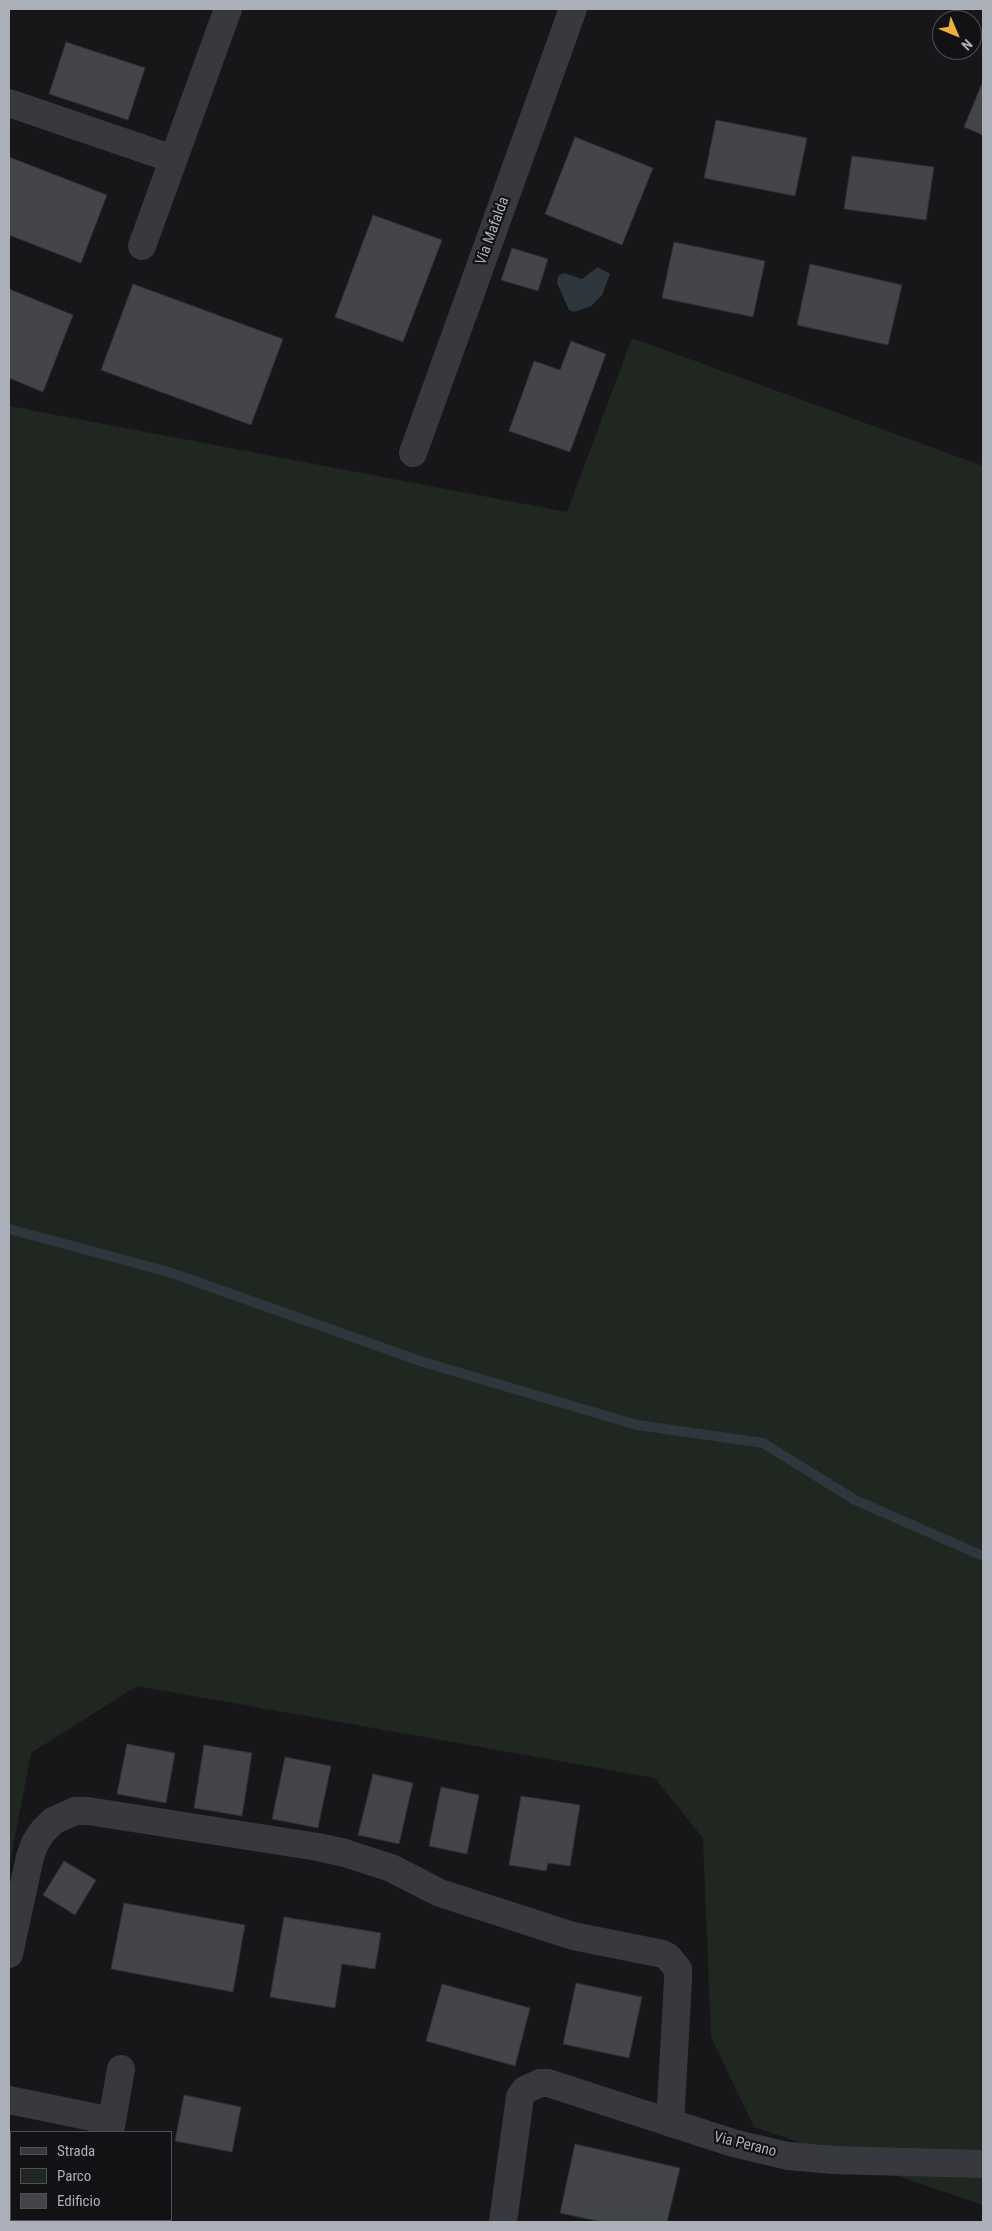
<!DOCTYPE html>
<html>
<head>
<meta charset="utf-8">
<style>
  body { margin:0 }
  #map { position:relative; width:992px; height:2231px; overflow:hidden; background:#171719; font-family:"Roboto Condensed",sans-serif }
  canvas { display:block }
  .frame { position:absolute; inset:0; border:10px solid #aaafb9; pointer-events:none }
  .legend { position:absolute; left:10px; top:2131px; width:162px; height:90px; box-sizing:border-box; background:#121214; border:1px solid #4f5156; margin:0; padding:6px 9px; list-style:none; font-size:15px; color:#aaafb9 }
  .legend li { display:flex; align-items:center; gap:10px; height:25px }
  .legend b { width:25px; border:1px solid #4f5156 }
  .north { position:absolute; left:932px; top:10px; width:50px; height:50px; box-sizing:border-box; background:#121214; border:1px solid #4f5156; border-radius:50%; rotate:135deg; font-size:14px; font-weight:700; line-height:20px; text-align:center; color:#aaafb9 }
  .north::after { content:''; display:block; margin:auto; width:18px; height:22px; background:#efaf3a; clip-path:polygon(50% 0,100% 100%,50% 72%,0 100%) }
</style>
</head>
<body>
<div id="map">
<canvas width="992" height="2231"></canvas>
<div class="frame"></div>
<ul class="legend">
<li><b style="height:6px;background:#38393e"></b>Strada</li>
<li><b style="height:14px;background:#1f2720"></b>Parco</li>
<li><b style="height:14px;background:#444549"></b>Edificio</li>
</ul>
<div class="north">N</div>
</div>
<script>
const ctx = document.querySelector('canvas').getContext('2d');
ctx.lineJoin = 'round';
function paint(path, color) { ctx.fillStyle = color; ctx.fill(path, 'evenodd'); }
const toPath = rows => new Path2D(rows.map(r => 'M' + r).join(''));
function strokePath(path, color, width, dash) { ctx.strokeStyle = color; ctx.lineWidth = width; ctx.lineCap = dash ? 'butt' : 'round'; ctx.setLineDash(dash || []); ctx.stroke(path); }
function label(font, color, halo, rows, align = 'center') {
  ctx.font = font + ' "Roboto Condensed",sans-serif'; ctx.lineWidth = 4.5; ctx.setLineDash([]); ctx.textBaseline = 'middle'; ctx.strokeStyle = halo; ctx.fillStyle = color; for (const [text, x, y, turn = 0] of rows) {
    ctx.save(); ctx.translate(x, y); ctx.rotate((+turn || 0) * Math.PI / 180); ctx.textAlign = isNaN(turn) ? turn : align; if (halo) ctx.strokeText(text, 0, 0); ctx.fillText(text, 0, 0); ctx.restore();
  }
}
paint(toPath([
  [632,338,983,466,983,2205,754,2127,711,2037,703,1838,655,1778,137,1686,31,1753,9,1868,9,406,567,512]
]), '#1f2720');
paint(toPath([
  [598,267,610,274,602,295,591,306,574,312,569,310,557,283,558,276,564,273,582,279]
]), '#2d373d');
strokePath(toPath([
  [9,1229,169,1272,423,1362,637,1425,763,1443,855,1500,983,1556]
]), '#2d373d', 10);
const building = toPath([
  [66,42,145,68,128,120,49,94,66,42],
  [983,81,983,135,964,127,983,81],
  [716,120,807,138,795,196,704,178,716,120],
  [575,137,653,168,622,245,545,214,575,137],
  [852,156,934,167,926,220,844,209,852,156],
  [9,157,107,195,81,263,9,235,9,157],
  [373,215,442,240,403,342,335,317,373,215],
  [674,242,765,261,753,317,662,298,674,242],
  [512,248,548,259,538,291,501,280,512,248],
  [810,264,902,285,888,345,797,325,810,264],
  [133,284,283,339,251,425,101,370,133,284],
  [9,289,73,315,43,392,9,378,9,289],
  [571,341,606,354,570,452,509,431,534,361,560,370,571,341],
  [127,1744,175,1753,166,1803,117,1794,127,1744],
  [204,1745,252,1753,242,1816,194,1808,204,1745],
  [285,1757,331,1766,318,1828,272,1819,285,1757],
  [373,1774,413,1783,399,1844,358,1835,373,1774],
  [441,1787,479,1795,467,1854,429,1846,441,1787],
  [521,1796,580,1805,570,1866,548,1863,546,1871,509,1865,521,1796],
  [64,1861,96,1880,75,1915,43,1895,64,1861],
  [124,1903,245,1925,233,1992,111,1969,124,1903],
  [284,1917,381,1933,375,1969,342,1964,335,2008,270,1997,284,1917],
  [576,1983,642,1997,629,2058,563,2044,576,1983],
  [442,1984,530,2008,515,2066,426,2041,442,1984],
  [184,2095,241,2107,232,2152,175,2141,184,2095],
  [575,2144,680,2168,667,2222,602,2222,560,2213,575,2144],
  [9,2150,11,2151,11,2220,68,2220,68,2222,9,2222,9,2150]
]);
paint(building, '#444549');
strokePath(building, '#313135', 1);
strokePath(toPath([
  [9,103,173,159],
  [142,246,228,9],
  [413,453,573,9],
  [9,1954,30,1857,35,1843,43,1831,53,1821,75,1811,88,1811,318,1847,345,1853,391,1868,440,1893,573,1936,663,1954,668,1957,678,1969,678,1981,670,2123],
  [9,2100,112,2121],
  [110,2132,121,2069],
  [93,2222,93,2220],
  [503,2222,520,2097,525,2090,540,2083,548,2083,733,2143,788,2156,833,2160,983,2164]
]), '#38393e', 28);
label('15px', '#aaafb9', '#121214', [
  ["Via Mafalda",493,231,-70],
  ["Via Perano",745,2145,14]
]);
</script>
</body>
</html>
